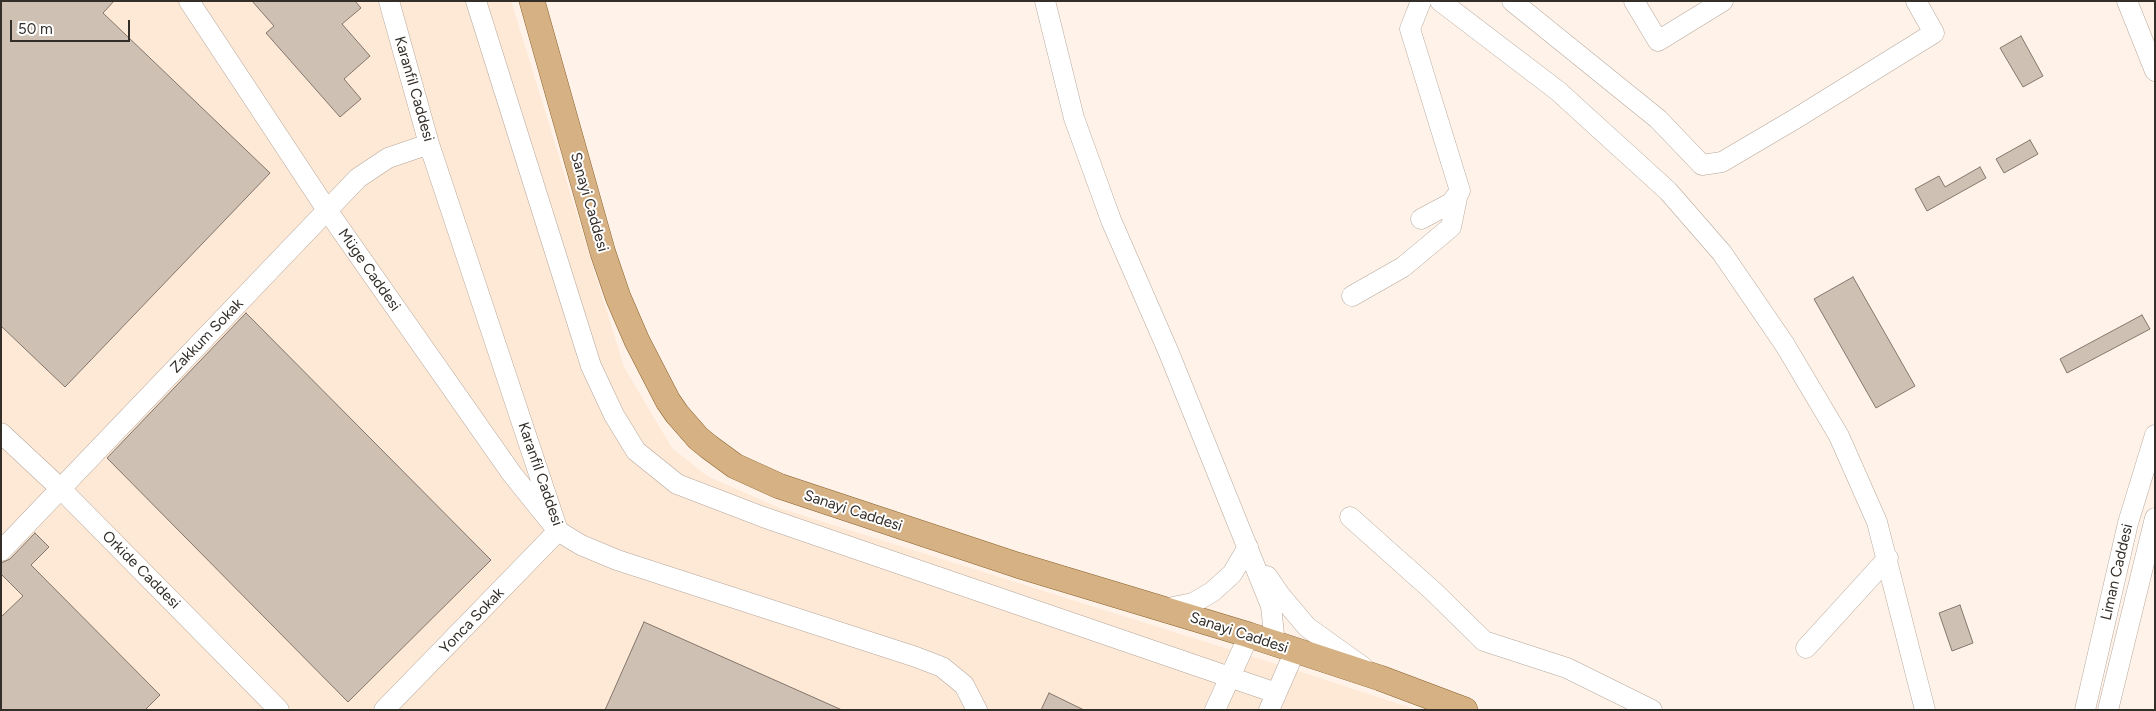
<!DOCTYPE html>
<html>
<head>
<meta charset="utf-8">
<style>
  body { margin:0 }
  #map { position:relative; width:2156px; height:711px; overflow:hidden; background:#fff2e8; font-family:Figtree,sans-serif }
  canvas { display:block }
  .frame { position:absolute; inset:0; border:2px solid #342e29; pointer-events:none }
  .scale { position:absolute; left:10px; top:20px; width:120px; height:22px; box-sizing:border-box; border:2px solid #342e29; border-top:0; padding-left:6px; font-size:15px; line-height:18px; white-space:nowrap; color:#342e29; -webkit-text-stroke:4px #fff; paint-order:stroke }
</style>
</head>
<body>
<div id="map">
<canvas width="2156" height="711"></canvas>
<div class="frame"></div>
<div class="scale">50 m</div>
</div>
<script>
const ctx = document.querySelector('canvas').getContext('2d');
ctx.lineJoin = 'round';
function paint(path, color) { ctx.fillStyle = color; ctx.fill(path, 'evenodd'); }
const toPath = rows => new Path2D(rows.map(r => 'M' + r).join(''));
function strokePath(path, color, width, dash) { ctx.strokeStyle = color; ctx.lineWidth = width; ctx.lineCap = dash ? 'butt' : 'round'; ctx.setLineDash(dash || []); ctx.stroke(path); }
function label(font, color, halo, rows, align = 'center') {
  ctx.font = font + ' Figtree,sans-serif'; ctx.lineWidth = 4; ctx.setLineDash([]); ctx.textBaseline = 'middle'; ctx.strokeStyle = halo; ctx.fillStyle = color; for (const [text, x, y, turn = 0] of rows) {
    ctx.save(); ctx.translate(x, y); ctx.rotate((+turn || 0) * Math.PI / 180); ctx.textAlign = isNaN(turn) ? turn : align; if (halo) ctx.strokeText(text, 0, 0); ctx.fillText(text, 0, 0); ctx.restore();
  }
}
paint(toPath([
  [1,1,511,1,624,367,672,448,707,476,779,508,1314,676,1417,710,1,710]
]), '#fee8d6');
const building = toPath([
  [1,1,114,1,103,13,270,173,65,387,1,326,1,1],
  [252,1,355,1,361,8,342,24,370,56,344,79,361,99,340,117,266,33,274,26,252,1],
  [2021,36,2043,76,2023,87,2000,48,2021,36],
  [2030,140,2038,154,2004,173,1996,159,2030,140],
  [1980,167,1986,178,1927,211,1915,189,1939,176,1945,187,1980,167],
  [1853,277,1915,386,1876,408,1814,299,1853,277],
  [246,313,491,560,348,702,107,458,246,313],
  [2142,315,2150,329,2067,373,2060,359,2142,315],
  [35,533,49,547,31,565,160,695,145,710,1,710,1,617,23,596,1,574,1,563,10,559,35,533],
  [1960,605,1973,643,1952,651,1939,613,1960,605],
  [644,622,842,710,605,710,644,622],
  [1049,693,1084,710,1041,710,1049,693]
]);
paint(building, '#cfc0b4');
strokePath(building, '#84766b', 1);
const minor = toPath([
  [189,1,327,210,512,474,558,531,384,710],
  [389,1,429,144,558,531,581,545,617,560,916,657,942,667,964,685,977,710],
  [476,1,591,366,614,415,636,451,677,484,763,517,1276,693],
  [1045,1,1074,118,1111,220,1169,353,1271,606,1275,644],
  [1440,1,1558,91,1668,191,1722,253,1785,345,1839,436,1877,522,1925,710],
  [1512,1,1658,119,1702,165,1722,162,1795,119,1934,33,1916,1],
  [1634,1,1658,41,1723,1],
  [2127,1,2155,71],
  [1421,219,1451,203,1460,191,1410,29,1421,1],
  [1352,296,1403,267,1451,227,1458,193],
  [1,433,61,489,279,710],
  [1350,517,1433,591,1484,641,1567,668,1652,710],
  [1,551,358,178,388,158,429,144],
  [1267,576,1280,595,1307,627,1363,667],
  [1163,609,1193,603,1212,592,1232,574,1248,547],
  [1806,648,1888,558],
  [1215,710,1249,635],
  [1269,710,1295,651],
  [2085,710,2128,523,2155,435],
  [2108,710,2155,518]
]);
const major = toPath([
  [532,1,603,253,618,297,637,341,668,401,677,414,698,438,709,447,735,466,779,486,1017,565,1249,635,1380,678,1465,710]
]);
strokePath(minor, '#b5a79b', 21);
strokePath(major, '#8a612e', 26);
strokePath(minor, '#fff', 20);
strokePath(major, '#d5b183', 25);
label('15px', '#342e29', '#fff', [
  ["Karanfil Caddesi",414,89,74],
  ["Sanayi Caddesi",589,202,74],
  ["Müge Caddesi",369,270,55],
  ["Zakkum Sokak",207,336,-46],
  ["Karanfil Caddesi",540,474,71],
  ["Sanayi Caddesi",853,511,18],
  ["Orkide Caddesi",141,570,45],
  ["Liman Caddesi",2117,572,-77],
  ["Yonca Sokak",472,621,-46],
  ["Sanayi Caddesi",1239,633,18]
]);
</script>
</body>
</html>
